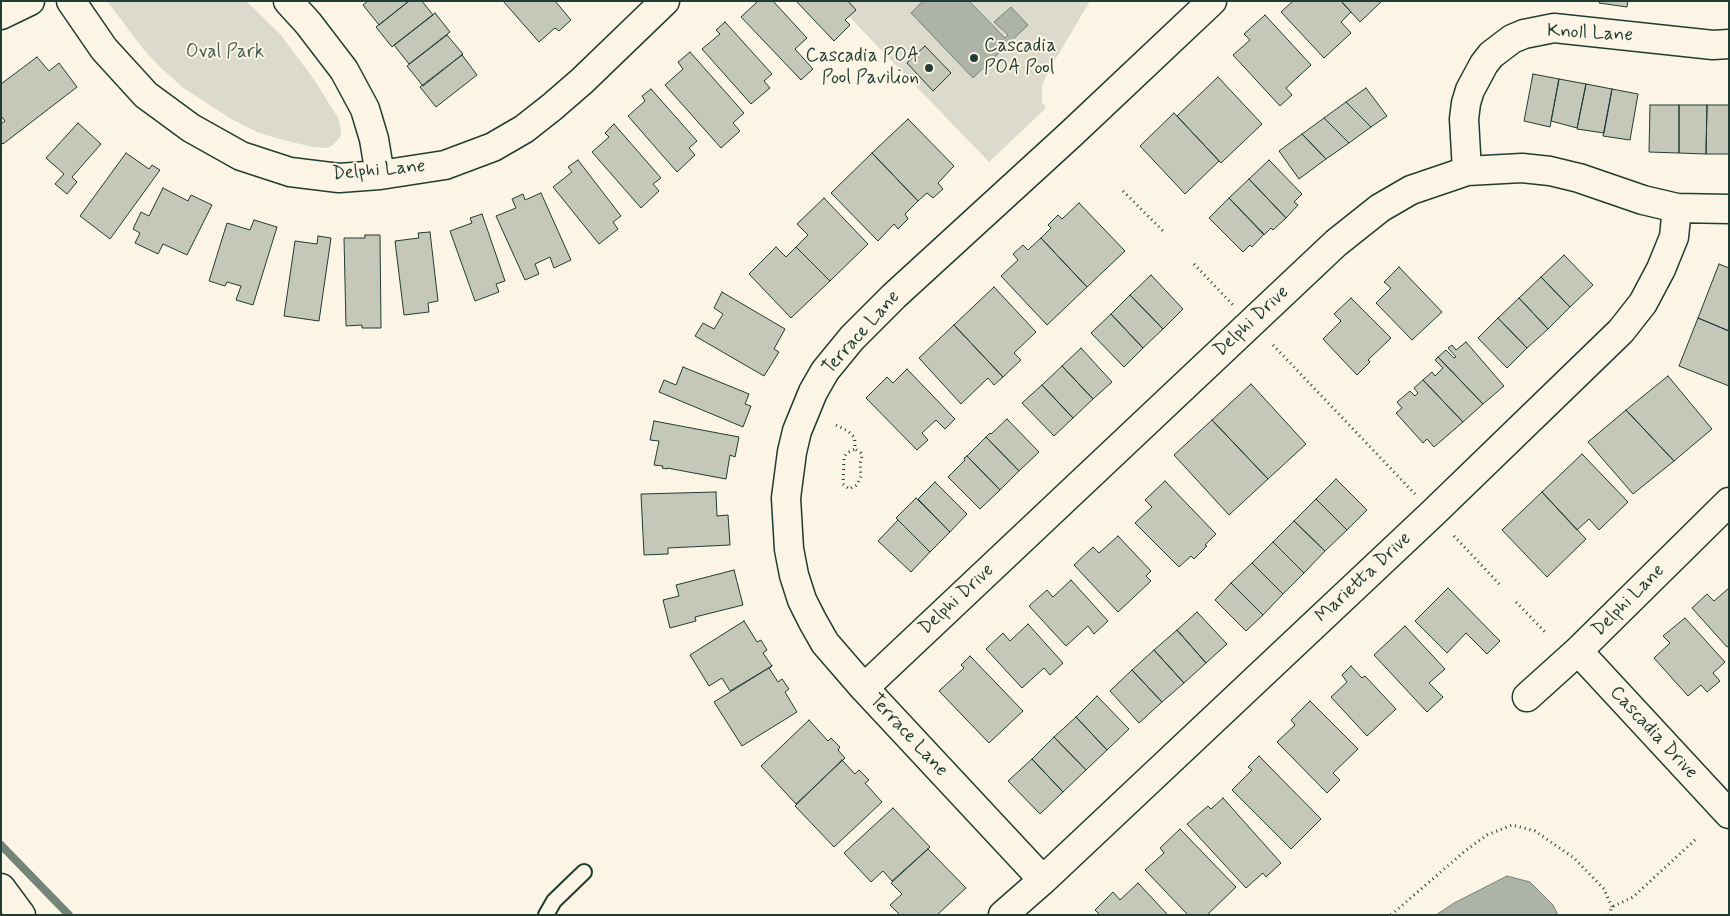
<!DOCTYPE html>
<html>
<head>
<meta charset="utf-8">
<style>
  body { margin:0 }
  #map { position:relative; width:1730px; height:916px; overflow:hidden; background:#fcf5e5; font-family:Mynerve,sans-serif }
  canvas { display:block }
  .frame { position:absolute; inset:0; border:2px solid #1f3d34; pointer-events:none }
</style>
</head>
<body>
<div id="map">
<canvas width="1730" height="916"></canvas>
<div class="frame"></div>
</div>
<script>
const ctx = document.querySelector('canvas').getContext('2d');
ctx.lineJoin = 'round';
function paint(path, color) { ctx.fillStyle = color; ctx.fill(path, 'evenodd'); }
const toPath = rows => new Path2D(rows.map(r => 'M' + r).join(''));
function strokePath(path, color, width, dash) { ctx.strokeStyle = color; ctx.lineWidth = width; ctx.lineCap = dash ? 'butt' : 'round'; ctx.setLineDash(dash || []); ctx.stroke(path); }
function label(font, color, halo, rows, align = 'center') {
  ctx.font = font + ' Mynerve,sans-serif'; ctx.lineWidth = 4; ctx.setLineDash([]); ctx.textBaseline = 'middle'; ctx.strokeStyle = halo; ctx.fillStyle = color; for (const [text, x, y, turn = 0] of rows) {
    ctx.save(); ctx.translate(x, y); ctx.rotate((+turn || 0) * Math.PI / 180); ctx.textAlign = isNaN(turn) ? turn : align; if (halo) ctx.strokeText(text, 0, 0); ctx.fillText(text, 0, 0); ctx.restore();
  }
}
paint(toPath([
  [107,1,246,1,280,34,313,78,338,118,341,130,340,137,333,145,327,148,313,147,283,140,257,132,233,120,182,87,160,67,144,50],
  [834,1,1090,1,1052,65,1042,85,1042,102,1046,108,989,162]
]), '#dcdacc');
const water = toPath([
  [923,1,969,1,1005,38,1008,35,994,22,1011,7,1028,25,973,78,911,13,923,1],
  [1507,876,1530,882,1553,905,1558,915,1436,915,1454,903,1507,876]
]);
paint(water, '#aeb3a7');
strokePath(water, '#758479', 1);
strokePath(toPath([
  [1,845,69,915]
]), '#758479', 8);
const building = toPath([
  [368,1,409,1,379,25,363,5,368,1],
  [409,1,422,1,433,15,392,47,376,27,409,1],
  [503,1,555,1,571,20,559,31,555,28,539,42,503,1],
  [758,1,773,1,807,38,795,49,813,69,801,80,741,17,758,1],
  [796,1,848,1,856,10,845,20,850,25,834,41,796,1],
  [1293,1,1341,1,1351,12,1341,22,1351,33,1324,58,1281,12,1293,1],
  [1341,1,1382,1,1360,22,1341,1],
  [1600,1,1628,1,1627,7,1599,3,1600,1],
  [435,13,450,32,409,64,394,45,435,13],
  [1265,15,1311,65,1286,88,1292,95,1280,106,1233,55,1250,40,1244,34,1265,15],
  [725,22,772,74,764,81,770,88,751,104,702,49,720,34,716,30,725,22],
  [447,35,463,54,423,86,407,66,447,35],
  [925,46,951,73,933,91,907,63,925,46],
  [690,52,744,113,733,123,740,131,721,148,665,85,683,69,678,62,690,52],
  [462,55,477,75,436,107,420,87,462,55],
  [37,57,49,71,59,63,77,87,3,144,1,142,1,124,5,121,1,116,1,84,37,57],
  [1533,74,1559,79,1550,127,1524,121,1533,74],
  [1218,77,1262,124,1221,163,1177,116,1218,77],
  [1559,79,1586,84,1577,128,1551,121,1559,79],
  [1586,84,1612,89,1604,133,1577,129,1586,84],
  [1366,88,1387,116,1371,127,1346,102,1366,88],
  [651,89,697,141,689,148,695,155,677,172,628,116,645,101,642,96,651,89],
  [1612,89,1638,94,1630,140,1603,136,1612,89],
  [1346,102,1371,127,1349,143,1324,118,1346,102],
  [1650,105,1679,105,1679,153,1649,152,1650,105],
  [1679,105,1707,105,1706,154,1679,153,1679,105],
  [1707,105,1729,105,1729,154,1706,154,1707,105],
  [1174,113,1219,161,1185,194,1140,146,1174,113],
  [1324,118,1349,143,1326,159,1302,134,1324,118],
  [908,119,954,166,938,183,943,189,933,198,927,193,918,201,872,153,908,119],
  [78,123,101,144,72,177,77,182,67,194,55,184,64,174,46,158,78,123],
  [614,124,661,178,653,184,659,191,641,208,592,152,609,137,605,133,614,124],
  [1302,134,1326,159,1299,179,1279,151,1302,134],
  [126,153,149,169,152,165,160,170,110,239,80,216,126,153],
  [872,153,918,201,905,214,908,219,898,229,894,224,878,241,831,193,872,153],
  [578,160,621,216,613,222,618,229,599,244,553,187,572,172,568,167,578,160],
  [1269,160,1302,194,1294,202,1298,205,1286,218,1249,179,1269,160],
  [1249,179,1286,218,1273,230,1271,228,1264,235,1229,198,1249,179],
  [163,188,188,201,191,195,212,205,187,255,163,244,158,254,135,243,140,233,133,229,141,212,149,216,163,188],
  [541,193,571,260,554,268,550,257,535,264,539,274,525,280,496,216,516,208,512,199,523,194,525,200,541,193],
  [824,198,868,244,830,281,796,247,808,235,797,224,824,198],
  [1229,198,1264,234,1252,247,1250,245,1243,252,1209,218,1229,198],
  [1079,203,1125,251,1087,287,1041,238,1051,228,1048,225,1058,215,1062,219,1079,203],
  [482,214,505,281,496,284,499,292,475,301,450,231,472,223,470,218,482,214],
  [254,220,277,227,253,305,236,300,241,286,227,282,225,286,209,281,227,223,250,230,254,220],
  [430,232,438,301,428,303,429,312,404,315,395,241,419,238,418,233,430,232],
  [365,235,380,235,381,328,362,328,362,325,346,326,344,238,365,238,365,235],
  [318,236,331,238,319,321,284,316,295,241,317,244,318,236],
  [1041,238,1087,287,1047,325,1001,276,1018,260,1013,254,1023,245,1028,250,1041,238],
  [776,247,786,257,796,247,830,281,791,318,749,274,776,247],
  [1564,255,1593,285,1570,307,1541,277,1564,255],
  [1719,264,1729,268,1729,331,1698,318,1719,264],
  [1399,267,1442,312,1412,340,1376,303,1391,288,1384,282,1399,267],
  [1151,275,1183,309,1163,329,1130,295,1151,275],
  [1541,277,1570,307,1548,329,1519,298,1541,277],
  [994,287,1036,332,1014,353,1021,360,1003,377,954,325,994,287],
  [722,292,785,329,774,349,779,352,764,376,695,336,703,323,714,329,723,314,714,308,722,292],
  [1130,295,1163,329,1143,348,1111,314,1130,295],
  [1351,298,1391,338,1368,360,1370,362,1357,375,1323,339,1341,321,1334,314,1351,298],
  [1519,298,1548,329,1527,348,1498,318,1519,298],
  [1111,314,1143,348,1124,367,1091,333,1111,314],
  [1498,318,1527,348,1507,368,1478,338,1498,318],
  [1698,318,1729,331,1729,386,1679,366,1698,318],
  [954,325,1003,377,994,385,988,378,961,404,919,358,954,325],
  [1466,342,1504,386,1483,404,1438,357,1446,350,1454,358,1456,357,1448,348,1452,345,1456,350,1466,342],
  [1081,348,1112,382,1093,399,1062,366,1081,348],
  [1438,357,1483,404,1463,422,1423,380,1432,372,1435,376,1443,368,1435,360,1438,357],
  [1062,366,1093,399,1073,418,1042,385,1062,366],
  [683,367,749,394,745,404,751,406,743,427,659,392,664,380,676,385,683,367],
  [907,369,955,419,945,429,936,420,922,433,928,440,917,450,866,398,887,377,893,383,907,369],
  [1668,376,1712,429,1674,461,1626,410,1668,376],
  [1423,380,1463,422,1434,447,1427,439,1423,443,1396,413,1402,408,1397,402,1410,391,1415,396,1418,393,1414,388,1423,380],
  [1251,384,1306,444,1268,479,1212,420,1251,384],
  [1042,385,1073,418,1054,436,1022,403,1042,385],
  [1626,410,1674,461,1633,494,1588,442,1626,410],
  [1007,419,1039,452,1019,471,986,437,990,433,991,434,1007,419],
  [1212,420,1268,479,1229,515,1174,455,1212,420],
  [654,421,739,437,735,457,730,455,726,479,667,468,667,469,662,468,663,466,654,465,659,441,650,440,654,421],
  [986,437,1019,471,1000,490,967,456,986,437],
  [1582,454,1628,502,1599,530,1589,519,1577,530,1542,492,1582,454],
  [967,456,1000,490,980,509,948,477,965,460,964,458,967,456],
  [1336,479,1367,510,1347,530,1316,499,1336,479],
  [1165,481,1216,534,1205,545,1207,546,1194,559,1191,556,1179,567,1135,523,1152,507,1145,500,1165,481],
  [935,482,967,514,950,532,918,499,935,482],
  [716,492,717,516,728,515,730,545,668,548,668,554,644,555,641,494,716,492],
  [1542,492,1586,539,1547,577,1502,530,1542,492],
  [916,498,950,532,930,552,896,518,916,498],
  [1316,499,1347,530,1325,551,1294,521,1316,499],
  [898,520,930,552,911,572,878,541,898,520],
  [1294,521,1325,551,1304,573,1273,542,1294,521],
  [1118,536,1151,571,1146,576,1151,581,1118,612,1074,565,1093,547,1099,553,1118,536],
  [1273,542,1304,573,1283,594,1252,563,1273,542],
  [1252,563,1283,594,1263,615,1231,583,1252,563],
  [734,570,743,605,695,617,696,621,670,628,663,600,679,596,676,585,734,570],
  [1071,580,1108,621,1094,634,1088,626,1066,646,1029,606,1047,590,1053,597,1071,580],
  [1231,583,1263,615,1246,631,1215,600,1231,583],
  [1448,588,1500,641,1487,654,1466,633,1447,653,1415,621,1448,588],
  [1729,588,1729,646,1727,647,1692,608,1707,594,1714,601,1729,588],
  [1197,612,1227,644,1206,663,1177,630,1197,612],
  [1685,618,1725,662,1713,673,1720,681,1707,692,1701,685,1688,696,1654,658,1670,643,1663,636,1685,618],
  [744,621,757,642,761,640,767,650,763,653,772,666,730,691,722,678,709,686,690,655,744,621],
  [1028,624,1063,663,1050,675,1044,668,1022,688,986,649,1003,633,1010,641,1028,624],
  [1405,626,1445,669,1429,683,1443,697,1427,712,1374,655,1405,626],
  [1177,630,1206,663,1184,683,1154,650,1177,630],
  [1154,650,1184,683,1162,702,1132,670,1154,650],
  [970,656,1023,711,989,743,939,691,964,668,961,665,970,656],
  [772,666,769,668,778,682,782,679,789,689,785,692,797,712,742,746,714,702,772,666],
  [1351,666,1362,678,1365,676,1396,709,1367,736,1331,697,1347,682,1342,675,1351,666],
  [1132,670,1162,702,1139,723,1110,691,1132,670],
  [1097,696,1129,729,1107,750,1076,717,1097,696],
  [1310,701,1358,749,1333,773,1340,780,1327,793,1277,742,1295,725,1291,720,1310,701],
  [1076,717,1107,750,1086,770,1054,737,1076,717],
  [809,720,828,741,831,738,840,747,838,750,845,758,796,804,761,766,809,720],
  [1054,737,1086,770,1063,792,1032,759,1054,737],
  [1259,756,1321,819,1291,849,1232,790,1252,770,1248,767,1259,756],
  [1032,759,1063,792,1040,814,1008,781,1032,759],
  [842,760,855,774,859,770,869,780,865,783,882,802,834,847,795,806,842,760],
  [1223,798,1281,863,1266,877,1263,873,1246,888,1187,824,1208,806,1211,809,1223,798],
  [893,808,930,847,892,881,883,871,871,882,844,853,893,808],
  [1180,829,1236,887,1207,915,1188,915,1145,870,1164,853,1160,848,1180,829],
  [928,849,966,888,937,915,900,915,890,905,902,894,891,883,928,849],
  [1138,883,1168,915,1100,915,1095,910,1113,892,1120,900,1138,883]
]);
paint(building, '#c5c7b9');
strokePath(building, '#1f3d34', 1);
const lane = toPath([
  [546,915,554,901,584,872]
]);
const street = toPath([
  [71,1,104,49,146,95,191,128,241,156,290,172,339,178,380,175,445,165,493,147,524,129,552,107,582,81,665,1],
  [288,1,308,23,344,70,365,109,374,139,380,175],
  [1,15,30,1],
  [1467,171,1464,119,1466,103,1470,90,1484,64,1491,55,1512,39,1524,34,1554,28,1713,45,1729,44],
  [1578,651,1729,814],
  [864,688,1336,243,1380,208,1411,190,1467,171,1522,168,1550,171,1579,178,1643,200,1677,208,1729,209],
  [1527,697,1578,651,1729,502],
  [1043,880,864,688,825,643,812,620,802,600,794,575,789,549,786,498,792,452,797,431,813,392,825,371,852,338,894,296,1071,134,1212,1],
  [1,888,21,915],
  [1003,915,1043,880,1433,513,1621,331,1643,303,1661,269,1674,237,1677,208]
]);
strokePath(lane, '#1f3d34', 18);
strokePath(street, '#1f3d34', 31);
strokePath(toPath([
  [1123,191,1164,232],
  [1194,264,1233,305],
  [1273,345,1415,494],
  [836,425,848,431,854,437,855,442,855,449,847,453,844,457,843,484,849,489,857,485,861,476,860,464,862,456,861,453,855,449],
  [1454,536,1501,586],
  [1516,602,1545,632],
  [1391,915,1465,851,1487,835,1512,825,1535,831,1574,858,1604,889,1612,907],
  [1609,915,1612,907,1633,897,1696,839]
]), '#1f3d34', 3, [1, 4]);
strokePath(lane, '#fcf5e5', 14);
strokePath(street, '#fcf5e5', 28);
for (const [x, y, r, color] of [
  [974,58,5,"#1f3d34"],
  [929,68,5,"#1f3d34"]
]) { const dot = new Path2D(); dot.arc(x, y, r, 0, 2 * Math.PI); ctx.fillStyle = color; ctx.fill(dot); strokePath(dot, '#fcf5e5', 2); }
label('19px', '#1f3d34', '#fcf5e5', [
  ["Knoll Lane",1590,34,3],
  ["Delphi Lane",379,171,-5],
  ["Delphi Drive",1252,322,-43],
  ["Terrace Lane",862,333,-48],
  ["Marietta Drive",1364,578,-43],
  ["Delphi Drive",957,600,-43],
  ["Delphi Lane",1629,601,-45],
  ["Cascadia Drive",1653,733,47],
  ["Terrace Lane",908,736,47]
]);
label('19px', '#1f3d34', '#fcf5e5', [
  ["Cascadia",984,47],
  ["POA Pool",984,69],
  ["Cascadia POA",919,57,"right"],
  ["Pool Pavilion",919,79,"right"]
], 'left');
label('19px', '#455c52', '#fcf5e5', [
  ["Oval Park",225,53]
]);
</script>
</body>
</html>
